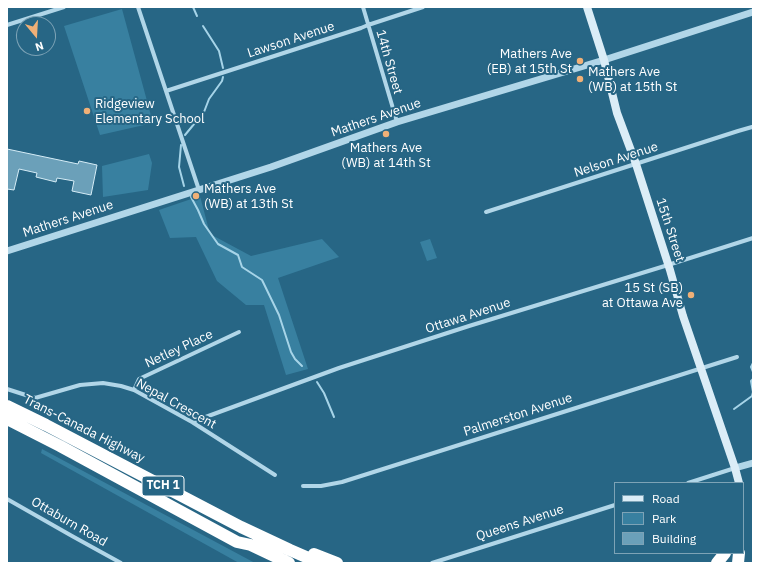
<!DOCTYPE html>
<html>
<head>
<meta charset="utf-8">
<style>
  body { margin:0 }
  #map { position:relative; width:760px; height:570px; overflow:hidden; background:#276685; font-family:"IBM Plex Sans",sans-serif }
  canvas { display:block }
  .frame { position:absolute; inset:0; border:8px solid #fff; pointer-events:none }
  .legend { position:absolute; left:614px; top:482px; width:130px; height:72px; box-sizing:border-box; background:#276685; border:1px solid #7da3b6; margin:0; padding:5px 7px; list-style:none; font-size:12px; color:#fff }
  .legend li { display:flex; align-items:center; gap:8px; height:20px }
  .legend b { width:20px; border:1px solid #7da3b6 }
  .north { position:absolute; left:16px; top:16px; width:40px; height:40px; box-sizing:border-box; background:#276685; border:1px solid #7da3b6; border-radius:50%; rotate:162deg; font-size:11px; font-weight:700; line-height:16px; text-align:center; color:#fff }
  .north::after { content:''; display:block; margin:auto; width:14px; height:18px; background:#f0b077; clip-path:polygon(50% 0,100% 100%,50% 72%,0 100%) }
</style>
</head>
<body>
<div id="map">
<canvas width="760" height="570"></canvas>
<div class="frame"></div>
<ul class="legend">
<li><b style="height:5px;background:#dbedf7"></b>Road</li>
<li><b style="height:11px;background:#3880a0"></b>Park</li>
<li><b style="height:11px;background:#6ba0b9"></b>Building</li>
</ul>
<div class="north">N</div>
</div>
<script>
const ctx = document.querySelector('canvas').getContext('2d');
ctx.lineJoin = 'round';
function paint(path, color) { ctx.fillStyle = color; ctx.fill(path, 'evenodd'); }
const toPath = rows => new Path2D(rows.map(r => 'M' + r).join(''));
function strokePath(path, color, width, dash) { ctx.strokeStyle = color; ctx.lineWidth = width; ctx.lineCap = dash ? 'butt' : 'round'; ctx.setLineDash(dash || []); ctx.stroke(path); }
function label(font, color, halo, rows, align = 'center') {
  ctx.font = font + ' "IBM Plex Sans",sans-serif'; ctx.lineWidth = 4; ctx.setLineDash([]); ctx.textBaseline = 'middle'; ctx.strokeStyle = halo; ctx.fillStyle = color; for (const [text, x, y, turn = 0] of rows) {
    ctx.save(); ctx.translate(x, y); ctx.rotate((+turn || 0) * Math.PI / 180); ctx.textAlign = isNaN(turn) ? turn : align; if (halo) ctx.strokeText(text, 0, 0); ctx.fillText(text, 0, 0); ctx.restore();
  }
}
paint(toPath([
  [122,9,153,123,100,135,64,26],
  [149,154,152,163,148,190,103,197,102,166],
  [200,196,210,234,251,256,322,239,339,257,278,278,308,369,286,375,264,305,246,305,217,281,196,237,170,238,159,210],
  [430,239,437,258,427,261,420,242],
  [42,449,255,563,239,563,41,453]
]), '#3880a0');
strokePath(toPath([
  [193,7,197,16],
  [203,26,219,51,223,68],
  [185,135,204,112,209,99,222,81,223,77],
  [181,145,179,167,184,186],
  [191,197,198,210,204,224,218,244,238,255,242,267,262,280,279,315,291,352,295,359,302,366],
  [753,363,751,367,753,372],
  [753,379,751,381,753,392],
  [317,382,324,393,334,417],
  [734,409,752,396,753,392]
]), '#a6d4e8', 2);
const building = toPath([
  [7,149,78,164,79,161,97,165,91,195,72,191,74,181,57,178,56,182,36,177,37,173,19,169,14,190,7,189,7,149]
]);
paint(building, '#6ba0b9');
strokePath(building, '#d5ecf6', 1);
strokePath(toPath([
  [138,7,199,190],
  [363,7,397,122],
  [7,25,64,7],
  [166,91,361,28,368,25,423,7],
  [486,212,738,131,752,127],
  [7,389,35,398,80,385,103,383,121,386,134,390,192,422,275,475],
  [134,390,139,379,239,332],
  [192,422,339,368,469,326,668,265,753,238],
  [688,483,735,468],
  [303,486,321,486,342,482,737,357],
  [7,499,72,536,121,563],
  [432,563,615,505]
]), '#b1d6e8', 4);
strokePath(toPath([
  [7,251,271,167,397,122,604,60,753,12],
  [735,468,753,463]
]), '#b1d6e8', 7);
strokePath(toPath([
  [587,7,604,60,617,113,636,164,670,270,683,316,735,468,739,483]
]), '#dbedf7', 8);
strokePath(toPath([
  [7,406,46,425,241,527,290,550,320,563],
  [7,419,60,446,237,542,251,545,289,563],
  [314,554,337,563],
  [717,563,725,553],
  [738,563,739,553]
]), '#fff', 12);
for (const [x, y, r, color] of [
  [580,61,4,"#f0b077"],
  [580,79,4,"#f0b077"],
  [87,111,4,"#f0b077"],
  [386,134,4,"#f0b077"],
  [196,196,4,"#f0b077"],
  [691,295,4,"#f0b077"]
]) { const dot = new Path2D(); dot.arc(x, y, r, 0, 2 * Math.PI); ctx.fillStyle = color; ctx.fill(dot); strokePath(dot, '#276685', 1.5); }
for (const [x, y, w] of [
  [163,486,42]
]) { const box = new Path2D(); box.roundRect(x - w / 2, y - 10, w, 20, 3); ctx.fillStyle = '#276685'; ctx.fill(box); strokePath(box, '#fff', 1); }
label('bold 12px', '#fff', null, [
  ["TCH 1",163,486]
]);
label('13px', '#fff', '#276685', [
  ["Lawson Avenue",291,40,-18],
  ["14th Street",389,62,74],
  ["Mathers Avenue",376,118,-19],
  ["Nelson Avenue",616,160,-18],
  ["Mathers Avenue",68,219,-18],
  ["15th Street",670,230,72],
  ["Ottawa Avenue",468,316,-18],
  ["Netley Place",179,349,-25],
  ["Nepal Crescent",176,404,29],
  ["Palmerston Avenue",518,415,-18],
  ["Trans-Canada Highway",84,429,27],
  ["Ottaburn Road",69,522,30],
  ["Queens Avenue",520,523,-18]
]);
label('13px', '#fff', '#276685', [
  ["Mathers Ave",572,54,"right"],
  ["(EB) at 15th St",572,69,"right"],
  ["Mathers Ave",588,72],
  ["(WB) at 15th St",588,87],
  ["Ridgeview",95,104],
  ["Elementary School",95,119],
  ["Mathers Ave",386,148,"center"],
  ["(WB) at 14th St",386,163,"center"],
  ["Mathers Ave",204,189],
  ["(WB) at 13th St",204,204],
  ["15 St (SB)",683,288,"right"],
  ["at Ottawa Ave",683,303,"right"]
], 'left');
</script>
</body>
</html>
